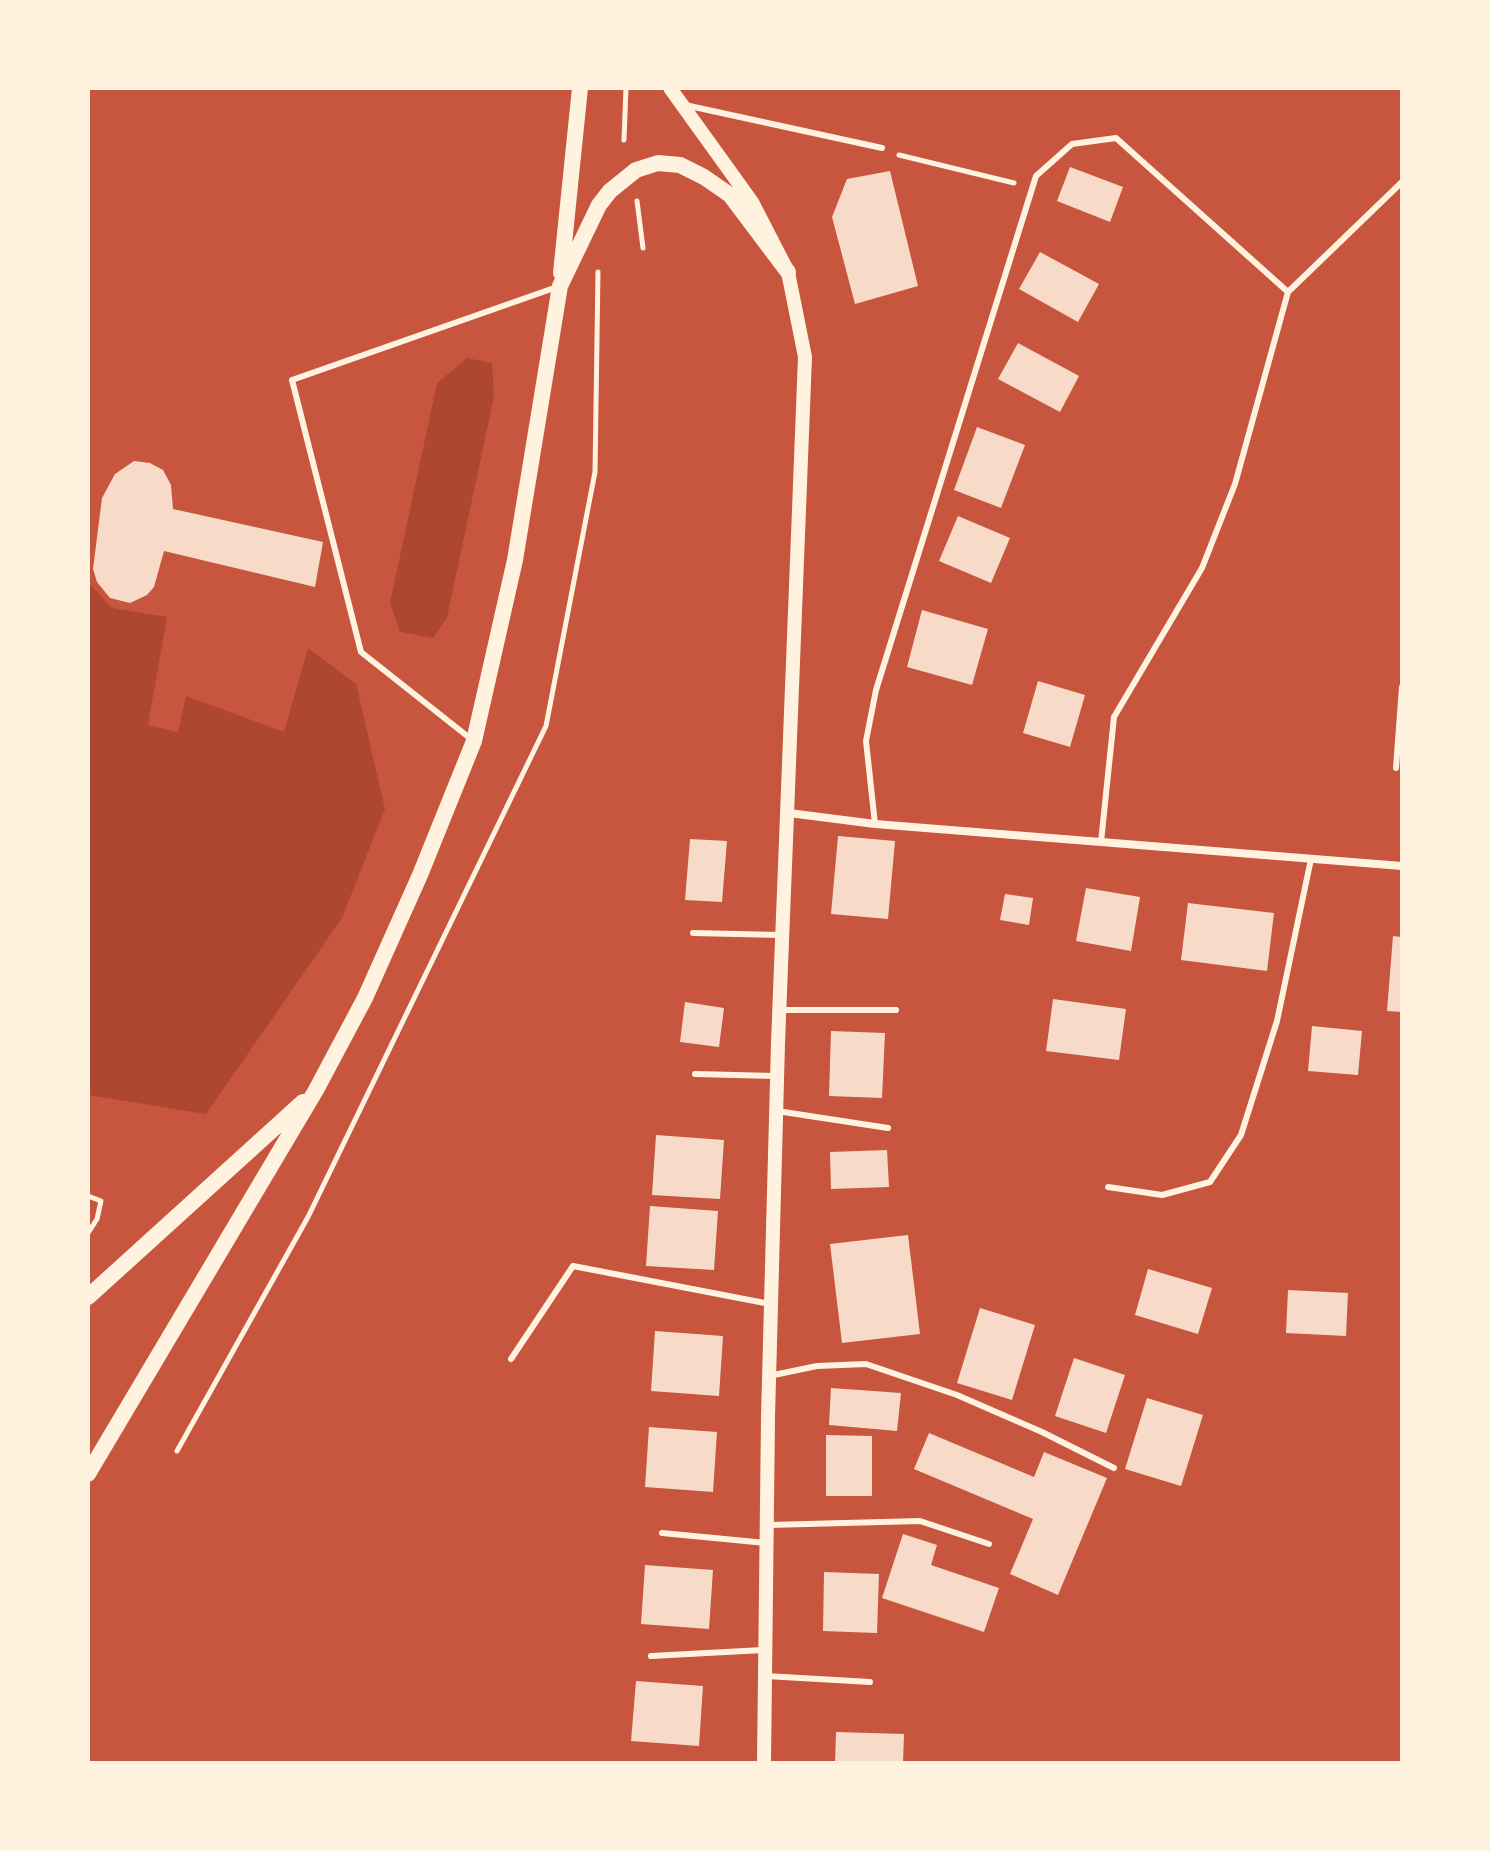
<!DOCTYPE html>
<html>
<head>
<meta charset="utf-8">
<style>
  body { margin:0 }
  #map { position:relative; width:1490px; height:1851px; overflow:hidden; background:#c8553d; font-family:"Exo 2",sans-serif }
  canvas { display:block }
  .frame { position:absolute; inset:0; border:90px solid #fff3e0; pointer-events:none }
</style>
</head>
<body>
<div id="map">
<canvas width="1490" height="1851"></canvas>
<div class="frame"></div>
</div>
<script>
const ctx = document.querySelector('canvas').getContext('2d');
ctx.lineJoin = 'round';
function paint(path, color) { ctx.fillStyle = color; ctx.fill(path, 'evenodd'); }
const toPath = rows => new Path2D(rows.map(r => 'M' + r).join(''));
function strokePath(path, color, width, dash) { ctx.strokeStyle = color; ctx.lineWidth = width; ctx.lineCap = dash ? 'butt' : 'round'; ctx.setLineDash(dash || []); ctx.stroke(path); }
paint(toPath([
  [467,358,492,363,494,396,447,618,433,638,400,632,390,603,437,383],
  [88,582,112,608,167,617,148,725,178,732,186,696,284,732,308,648,356,684,385,809,342,918,206,1114,88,1095]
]), '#ae4732');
paint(toPath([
  [1070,167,1123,187,1110,222,1057,201],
  [890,171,918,286,855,304,832,217,847,179],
  [1040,252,1099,284,1078,322,1019,289],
  [1018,343,1079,376,1060,412,998,379],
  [977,427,1025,445,1001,508,954,490],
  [134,461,150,463,163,470,171,485,173,509,323,542,315,587,164,551,154,587,147,595,130,603,110,598,97,582,93,569,102,498,115,474],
  [958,516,1010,538,991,583,939,561],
  [922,610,988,629,972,685,907,667],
  [1038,681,1085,695,1070,747,1023,733],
  [838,836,895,841,888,919,831,914],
  [690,839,727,841,722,902,685,900],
  [1086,888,1140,897,1131,951,1076,941],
  [1005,894,1033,898,1029,925,1000,920],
  [1188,903,1274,913,1267,971,1181,960],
  [1393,936,1402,937,1402,1012,1387,1011],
  [1053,999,1126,1009,1119,1060,1046,1051],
  [685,1002,724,1008,719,1047,680,1042],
  [1312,1026,1362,1031,1358,1075,1308,1071],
  [831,1031,885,1033,882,1098,829,1096],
  [656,1135,724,1140,720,1199,652,1195],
  [887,1150,889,1187,831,1189,830,1152],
  [650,1206,718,1211,714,1270,646,1266],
  [908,1235,920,1334,842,1343,830,1244],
  [1148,1269,1212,1288,1198,1334,1135,1315],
  [1288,1290,1348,1293,1346,1336,1286,1333],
  [980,1308,1035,1325,1012,1400,957,1383],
  [655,1331,723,1336,719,1396,651,1391],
  [1074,1358,1125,1375,1106,1433,1055,1416],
  [831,1388,901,1393,897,1431,829,1425],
  [1147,1398,1203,1415,1181,1486,1125,1469],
  [649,1427,717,1432,713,1492,645,1487],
  [929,1433,1034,1477,1044,1452,1107,1478,1058,1595,1010,1574,1033,1519,914,1469],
  [826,1435,872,1436,872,1496,826,1496],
  [903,1534,937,1545,931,1565,999,1588,984,1632,882,1598],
  [645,1565,713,1570,709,1629,641,1624],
  [824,1572,879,1574,877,1633,823,1631],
  [636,1681,703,1686,699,1746,631,1741],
  [836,1732,904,1734,903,1763,835,1763]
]), '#f7dbc8');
strokePath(toPath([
  [624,140,626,88],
  [899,155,1014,183],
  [637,201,643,248],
  [88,1196,101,1201,97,1219,88,1233],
  [177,1451,308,1217,546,726,595,472,598,272]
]), '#fff3e0', 5);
strokePath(toPath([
  [685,105,882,148],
  [1288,292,1402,182],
  [471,739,361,652,292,380,557,287],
  [1396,768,1402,687],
  [875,824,866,741,876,690,1036,176,1072,144,1116,138,1288,292,1235,484,1202,568,1114,717,1101,842],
  [693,933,781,935],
  [779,1010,896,1010],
  [695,1074,775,1076],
  [777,1111,888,1128],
  [1108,1187,1162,1195,1210,1182,1241,1135,1277,1021,1311,859],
  [511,1359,573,1266,770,1304],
  [769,1376,817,1366,866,1364,957,1395,1042,1432,1114,1468],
  [769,1525,920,1521,989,1544],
  [662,1533,766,1543],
  [651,1656,763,1650],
  [766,1676,870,1682]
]), '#fff3e0', 6);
strokePath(toPath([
  [789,813,875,824,1402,866]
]), '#fff3e0', 8);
strokePath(toPath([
  [670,88,752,202,788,272,805,357,778,1043,768,1417,764,1763]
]), '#fff3e0', 14);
strokePath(toPath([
  [561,273,580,88],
  [88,1297,303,1102],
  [88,1474,316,1090,365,998,420,875,474,741,515,560,560,286,599,205,610,191,636,170,658,163,680,165,704,177,730,195,788,272]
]), '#fff3e0', 16);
</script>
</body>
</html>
